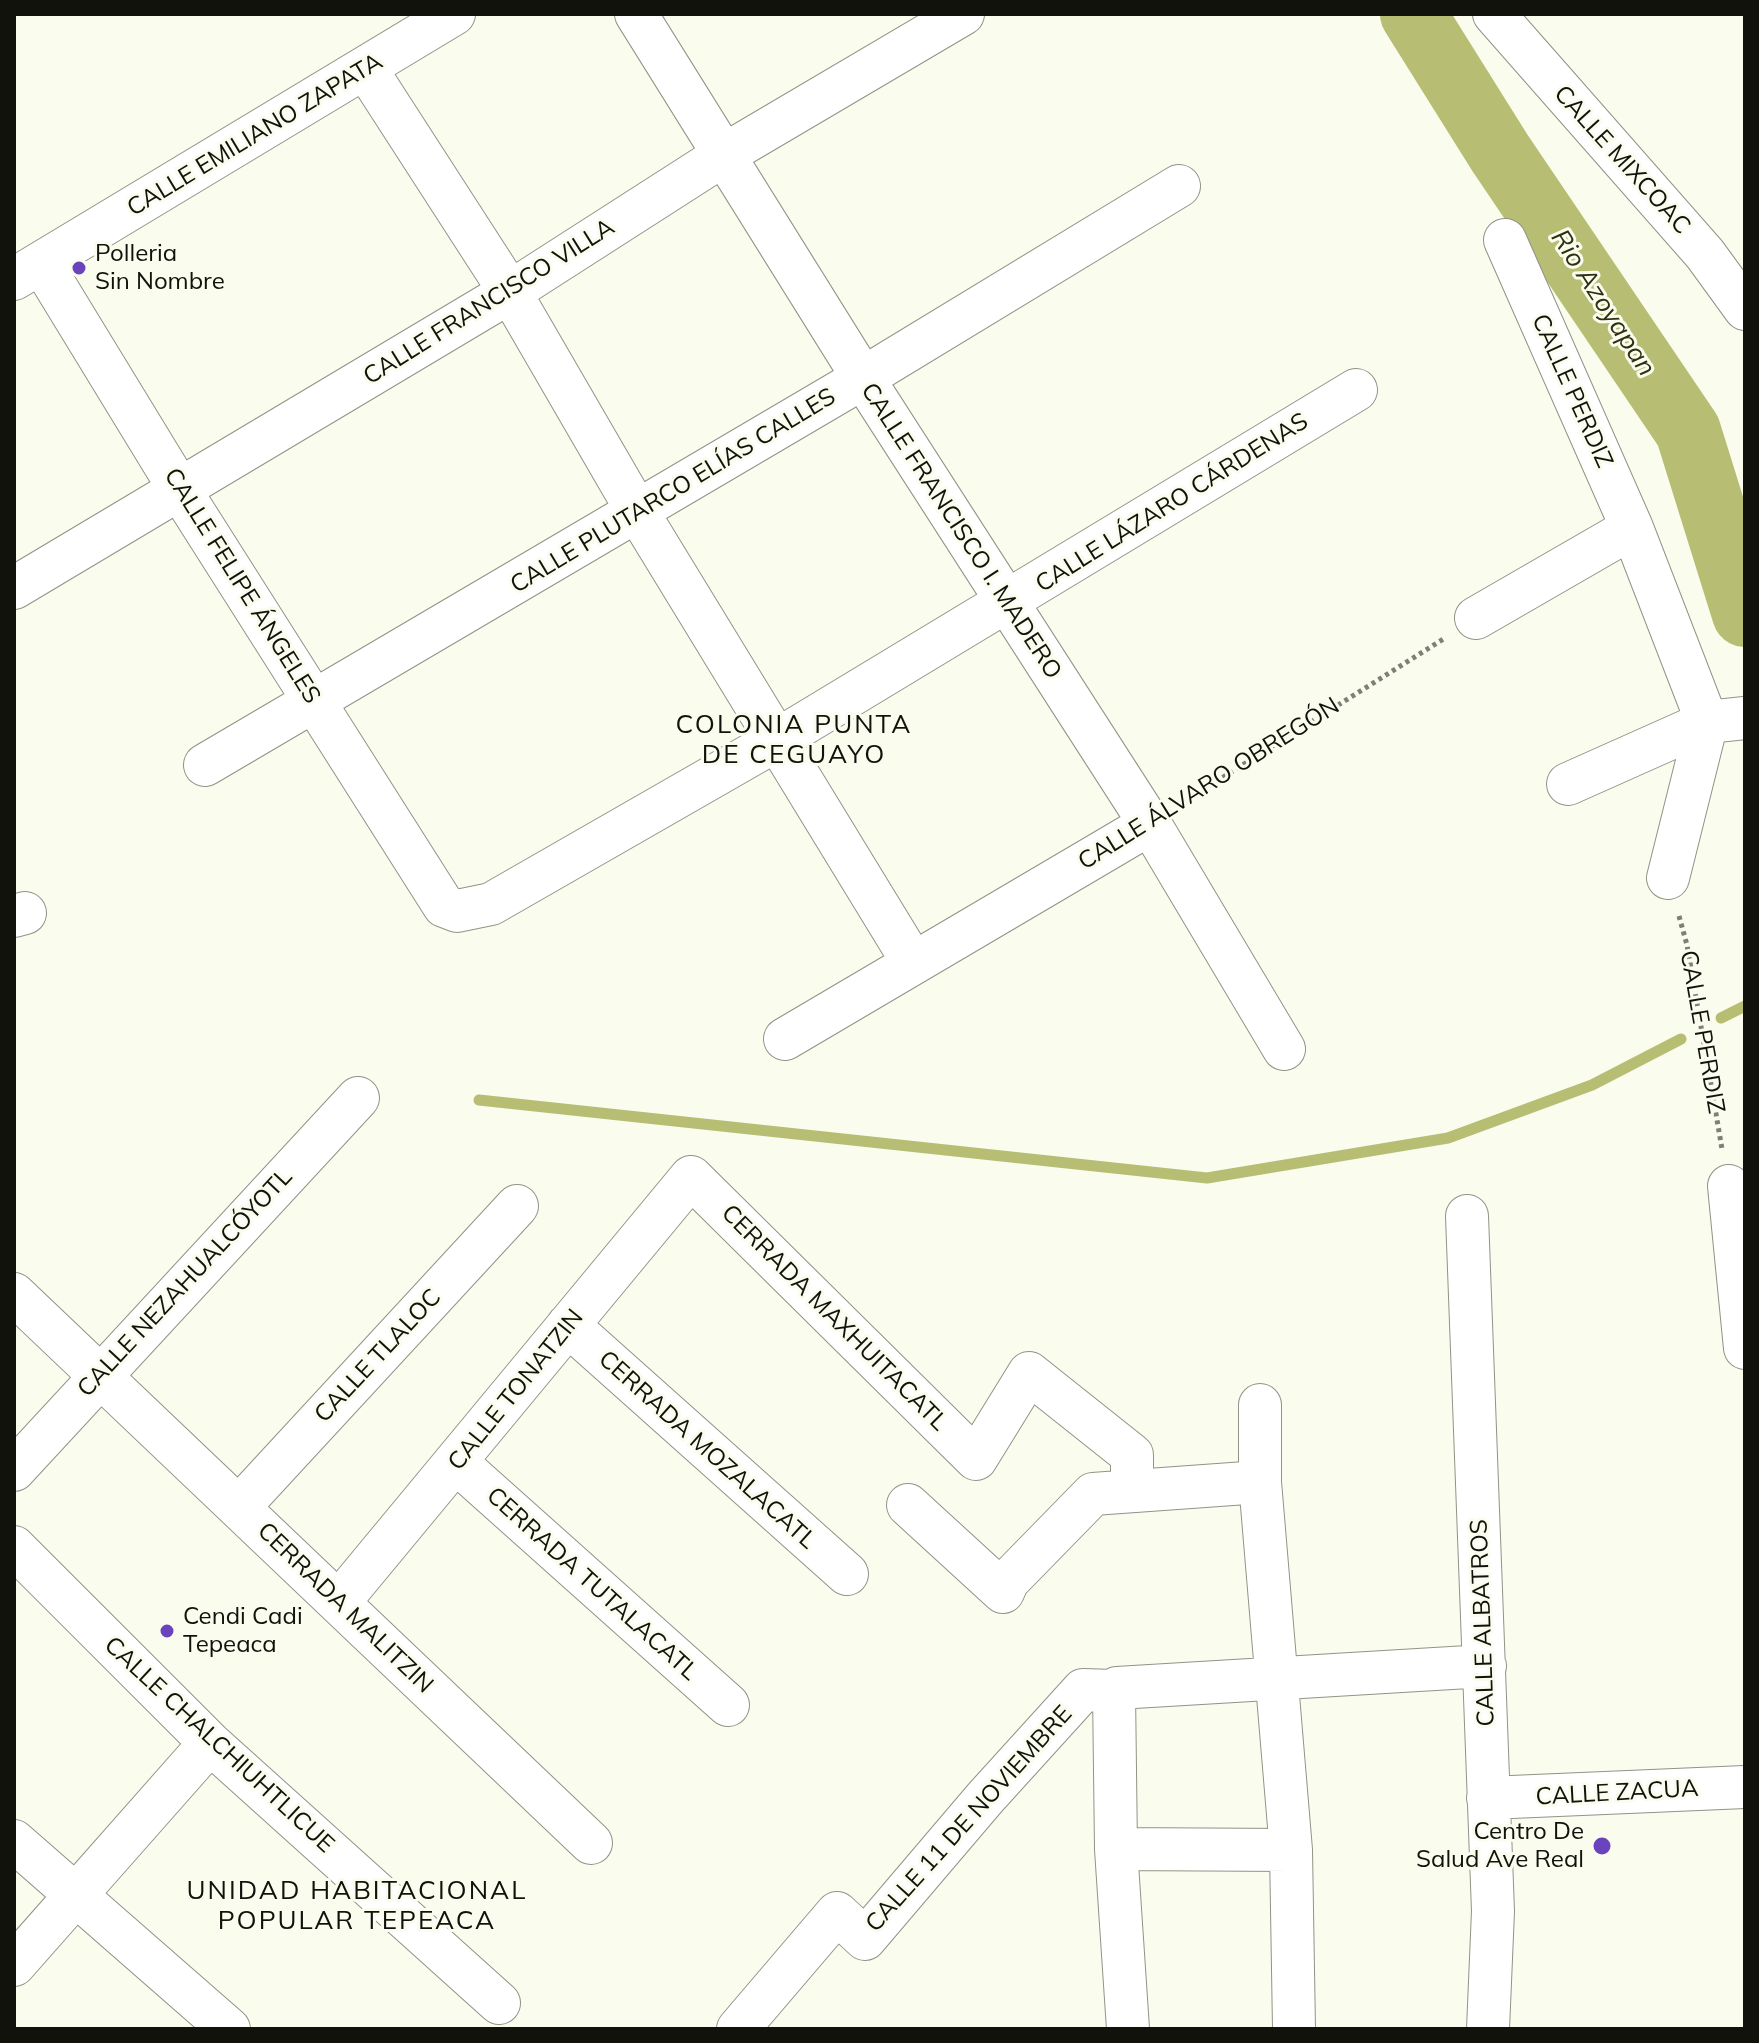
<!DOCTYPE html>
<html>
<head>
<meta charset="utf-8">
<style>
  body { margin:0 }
  #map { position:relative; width:1759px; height:2043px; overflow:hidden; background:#fafcee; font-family:Mulish,sans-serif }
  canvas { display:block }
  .frame { position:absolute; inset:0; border:16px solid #12120d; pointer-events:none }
</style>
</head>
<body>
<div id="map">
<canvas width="1759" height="2043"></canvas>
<div class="frame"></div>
</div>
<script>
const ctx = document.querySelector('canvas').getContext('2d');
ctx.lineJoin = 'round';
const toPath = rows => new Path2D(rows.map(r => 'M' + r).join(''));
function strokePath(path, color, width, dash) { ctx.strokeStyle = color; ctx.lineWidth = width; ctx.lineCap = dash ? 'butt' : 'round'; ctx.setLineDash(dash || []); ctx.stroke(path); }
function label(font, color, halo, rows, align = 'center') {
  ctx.font = font + ' Mulish,sans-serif'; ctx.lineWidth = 6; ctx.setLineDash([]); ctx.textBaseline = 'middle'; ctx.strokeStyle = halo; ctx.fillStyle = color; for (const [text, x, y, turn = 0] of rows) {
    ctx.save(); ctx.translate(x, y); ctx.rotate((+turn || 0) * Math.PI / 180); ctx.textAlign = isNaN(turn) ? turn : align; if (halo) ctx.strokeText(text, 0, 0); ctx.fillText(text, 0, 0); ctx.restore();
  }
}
strokePath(toPath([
  [1721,1018,1745,1006],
  [479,1100,1207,1178,1448,1138,1592,1085,1681,1039]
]), '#b7be74', 11);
strokePath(toPath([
  [1413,14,1500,153,1688,431,1745,614]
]), '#b7be74', 66);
const minor = toPath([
  [636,14,863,378,1150,824,1284,1049],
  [1494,14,1705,254,1745,309],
  [366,69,510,292,637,511,912,961],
  [1505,240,1632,528,1707,722,1668,878],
  [42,264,180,490,444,906,457,911,491,904,777,740,1356,390],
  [14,279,454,14],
  [14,588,510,292,722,156,963,14],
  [1476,618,1632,528],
  [205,765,863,378,1179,186],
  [1568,784,1707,722,1745,718],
  [14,916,25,913],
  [785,1039,1150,824],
  [1729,1186,1745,1348],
  [1467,1216,1493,1911,1488,2029],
  [14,1294,591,1843],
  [568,1325,847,1574],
  [1260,1405,1260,1482,1291,1850,1294,2029],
  [457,1463,728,1705],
  [14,1470,358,1098],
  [908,1505,1003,1592,1008,1581,1093,1494,1260,1482],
  [239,1507,517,1206],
  [14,1547,210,1743,499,2003],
  [339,1602,691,1177,976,1459,1029,1373,1132,1455,1132,1478,1137,1491],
  [1114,1691,1116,1849,1128,2029],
  [1488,1798,1745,1787],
  [14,1841,229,2029],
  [1116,1849,1291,1850],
  [14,1965,210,1743],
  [738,2029,837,1913,865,1939,985,1798,1083,1690,1114,1691,1117,1688,1485,1666]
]);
strokePath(minor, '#919386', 44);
strokePath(toPath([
  [1182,803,1445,638],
  [1679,916,1687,945,1722,1149]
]), '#7e7f76', 5, [4, 4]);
strokePath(minor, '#fff', 42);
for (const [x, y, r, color] of [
  [79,268,8,"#6944bc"],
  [167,1631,8,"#6944bc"],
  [1602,1846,10,"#6944bc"]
]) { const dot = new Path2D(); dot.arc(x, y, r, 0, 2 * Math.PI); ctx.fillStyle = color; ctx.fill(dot); strokePath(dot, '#fafcee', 3); }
label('24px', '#12120d', '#fafcee', [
  ["CALLE EMILIANO ZAPATA",255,135,-31],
  ["CALLE MIXCOAC",1622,160,48],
  ["CALLE FRANCISCO VILLA",489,302,-32],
  ["CALLE PERDIZ",1572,391,66],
  ["CALLE PLUTARCO ELÍAS CALLES",673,491,-31],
  ["CALLE LÁZARO CÁRDENAS",1172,503,-32],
  ["CALLE FRANCISCO I. MADERO",961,531,57],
  ["CALLE FELIPE ÁNGELES",242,586,58],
  ["CALLE ÁLVARO OBREGÓN",1209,784,-32],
  ["CALLE PERDIZ",1702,1032,80],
  ["CALLE NEZAHUALCÓYOTL",185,1283,-47],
  ["CERRADA MAXHUITACATL",834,1318,45],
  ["CALLE TLALOC",378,1356,-47],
  ["CALLE TONATZIN",516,1390,-51],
  ["CERRADA MOZALACATL",707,1450,42],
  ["CERRADA TUTALACATL",592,1584,42],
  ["CERRADA MALITZIN",345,1608,44],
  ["CALLE ALBATROS",1483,1623,-92],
  ["CALLE CHALCHIUHTLICUE",219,1745,43],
  ["CALLE ZACUA",1617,1793,-3],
  ["CALLE 11 DE NOVIEMBRE",969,1819,-48]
]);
label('24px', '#12120d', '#fafcee', [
  ["Polleria",95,254],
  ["Sin Nombre",95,282],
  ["Cendi Cadi",183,1617],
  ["Tepeaca",183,1645],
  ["Centro De",1584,1832,"right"],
  ["Salud Ave Real",1584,1860,"right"]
], 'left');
label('italic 26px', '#2e3110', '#fafcee', [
  ["Rio Azoyapan",1603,303,57]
]);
ctx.letterSpacing = '2px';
label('26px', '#12120d', '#fafcee', [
  ["COLONIA PUNTA",794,725],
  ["DE CEGUAYO",794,755],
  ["UNIDAD HABITACIONAL",357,1891],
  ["POPULAR TEPEACA",357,1921]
]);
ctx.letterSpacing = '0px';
</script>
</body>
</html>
